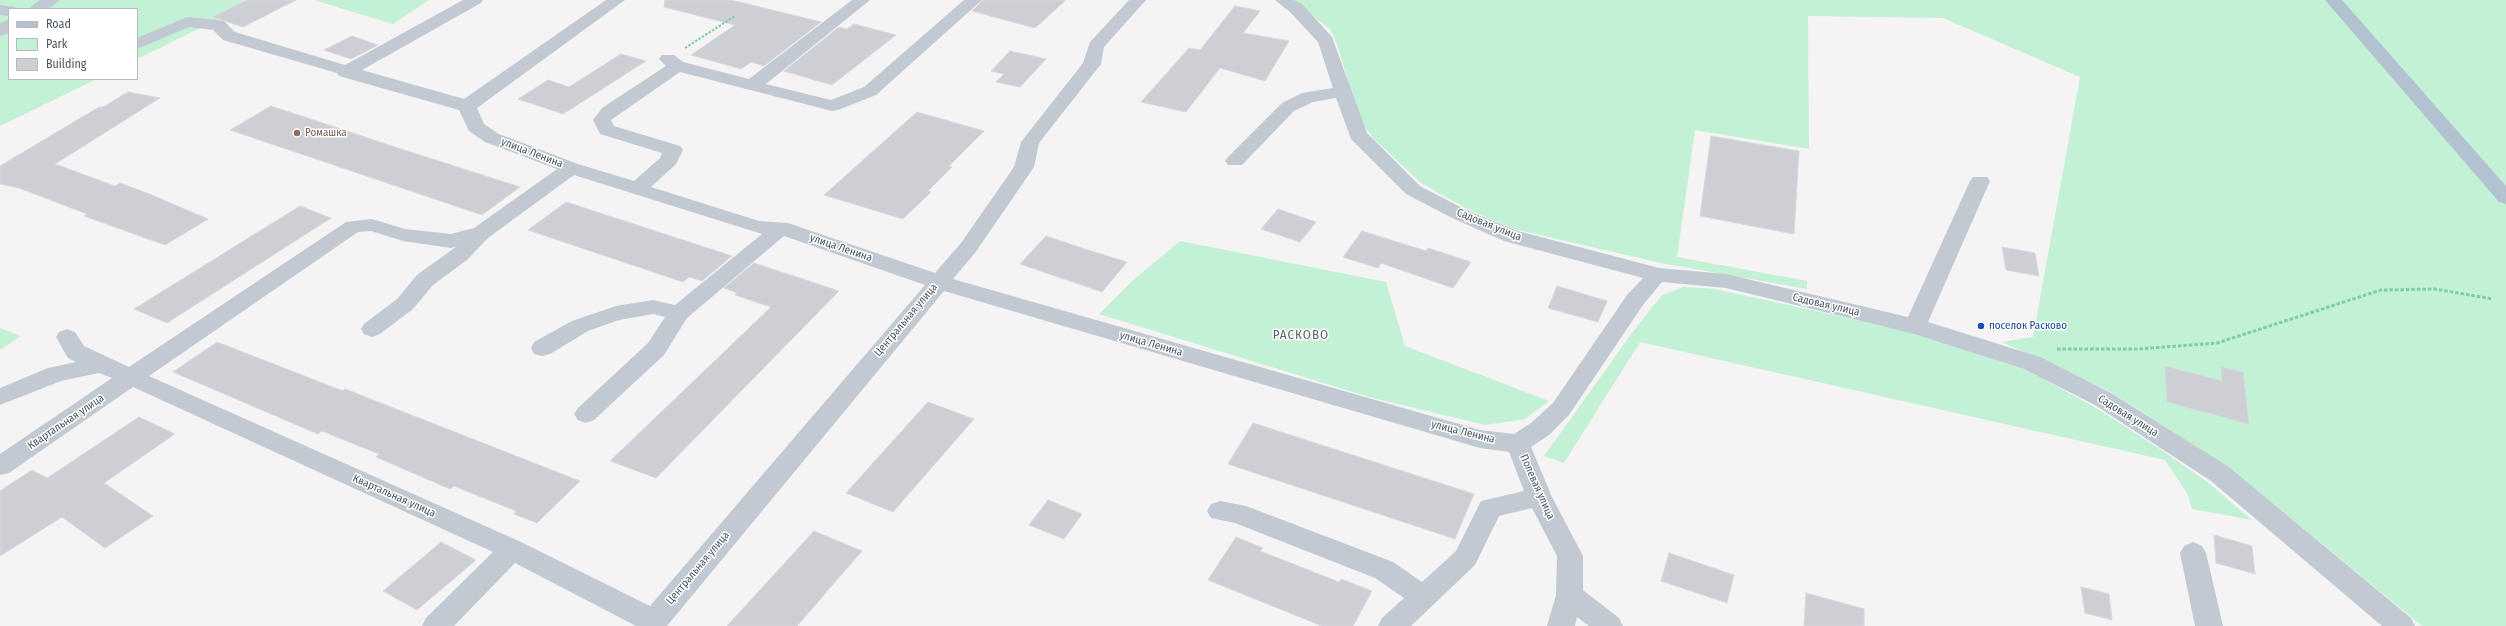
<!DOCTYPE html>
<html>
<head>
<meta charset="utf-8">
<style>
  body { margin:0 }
  #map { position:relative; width:2506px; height:626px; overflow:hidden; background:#f5f3f3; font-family:"Fira Sans Condensed",sans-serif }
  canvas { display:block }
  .legend { position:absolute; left:8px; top:8px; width:130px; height:72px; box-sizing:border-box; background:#fff; border:1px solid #b7bbc0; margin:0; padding:5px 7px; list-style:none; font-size:12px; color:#4a5661 }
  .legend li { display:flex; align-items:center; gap:8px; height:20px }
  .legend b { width:20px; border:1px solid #b7bbc0 }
</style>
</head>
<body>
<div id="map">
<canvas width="2506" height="626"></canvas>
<ul class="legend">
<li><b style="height:5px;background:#b3c2d1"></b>Road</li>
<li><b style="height:11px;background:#c3f1d5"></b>Park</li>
<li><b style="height:11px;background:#cdcfd5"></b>Building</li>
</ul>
</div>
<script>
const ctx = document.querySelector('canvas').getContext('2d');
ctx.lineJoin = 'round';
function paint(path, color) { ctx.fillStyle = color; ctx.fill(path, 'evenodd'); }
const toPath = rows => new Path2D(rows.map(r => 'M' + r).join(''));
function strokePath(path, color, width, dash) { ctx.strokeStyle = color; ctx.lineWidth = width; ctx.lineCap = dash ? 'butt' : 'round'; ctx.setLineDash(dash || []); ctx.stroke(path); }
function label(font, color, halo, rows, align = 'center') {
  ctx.font = font + ' "Fira Sans Condensed",sans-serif'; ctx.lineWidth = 3; ctx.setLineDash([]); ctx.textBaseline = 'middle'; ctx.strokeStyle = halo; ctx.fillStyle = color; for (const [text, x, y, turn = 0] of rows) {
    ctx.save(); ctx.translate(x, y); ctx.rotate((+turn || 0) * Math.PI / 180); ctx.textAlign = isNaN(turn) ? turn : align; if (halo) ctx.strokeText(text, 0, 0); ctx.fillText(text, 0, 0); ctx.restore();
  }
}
paint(toPath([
  [0,0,258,0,137,59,137,9,9,9,9,79,97,79,0,126],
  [314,0,429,0,393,24],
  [1292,0,2506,0,2506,626,2422,626,2230,468,2109,391,2002,342,2033,337,2080,77,1943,18,1808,16,1809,149,1695,130,1677,257,1807,281,1807,289,1661,263,1514,229,1471,211,1421,183,1374,139,1360,120,1337,44,1330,29],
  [1180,241,1386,282,1405,346,1549,401,1525,419,1485,425,1369,397,1099,314,1132,281],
  [1684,287,1715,289,1913,332,2029,371,2096,408,2163,451,2210,484,2252,520,2192,509,2187,493,2165,460,1640,342,1564,463,1544,456,1632,333,1662,295],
  [0,328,21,336,0,350]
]), '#c3f1d5');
const building = toPath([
  [247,0,296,0,243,27,213,17,247,0],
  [665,0,731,0,821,22,764,66,751,62,741,69,691,55,735,25,664,7,665,0],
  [983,0,1066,0,1035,28,972,11,983,0],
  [1235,6,1260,11,1243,33,1289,41,1265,81,1220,68,1186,112,1141,102,1189,48,1200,50,1235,6],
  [854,24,896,35,832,85,784,71,839,27,847,29,854,24],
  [352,36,378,45,351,59,324,50,352,36],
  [1010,51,1046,59,1020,87,996,82,1004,74,991,71,1010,51],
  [621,54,646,61,563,114,518,99,548,80,569,87,621,54],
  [128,92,160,98,55,164,115,186,120,183,147,193,208,219,165,245,84,216,87,214,19,188,0,184,0,166,99,107,103,107,128,92],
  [271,106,398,148,520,187,482,215,230,130,271,106],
  [917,112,984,131,949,166,952,167,928,191,931,192,903,219,824,195,917,112],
  [1711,136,1799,151,1794,234,1700,216,1711,136],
  [566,202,732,256,702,281,689,277,683,282,528,230,566,202],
  [300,206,331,218,167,323,134,309,300,206],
  [1278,209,1316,222,1300,242,1261,229,1278,209],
  [1362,231,1426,251,1428,248,1471,262,1453,288,1381,263,1378,268,1343,257,1362,231],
  [1046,236,1091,251,1127,262,1102,292,1020,264,1046,236],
  [2002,247,2035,253,2039,276,2006,270,2002,247],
  [754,263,839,291,656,478,610,461,771,307,735,295,737,293,724,288,754,263],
  [1557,286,1607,301,1598,322,1548,308,1557,286],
  [217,342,343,391,345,389,580,481,537,523,514,514,516,511,454,486,450,489,376,457,379,454,322,431,318,434,173,372,217,342],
  [2165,366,2222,381,2221,367,2243,372,2249,424,2167,402,2165,366],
  [928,402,974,419,893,512,846,493,928,402],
  [139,417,175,434,104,483,153,516,105,548,62,517,0,556,0,491,32,470,47,478,139,417],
  [1253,423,1474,494,1455,539,1228,464,1253,423],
  [1048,500,1082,514,1064,539,1029,525,1048,500],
  [814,531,862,551,797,626,727,626,814,531],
  [2214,535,2252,546,2255,574,2216,563,2214,535],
  [1236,537,1263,548,1260,551,1339,582,1341,579,1372,591,1353,626,1322,626,1208,580,1236,537],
  [441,542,476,560,417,610,383,591,441,542],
  [1669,553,1734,575,1727,603,1661,581,1669,553],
  [2081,587,2109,594,2112,620,2085,613,2081,587],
  [1806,593,1864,609,1864,626,1804,626,1806,593]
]);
paint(building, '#cdcfd5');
strokePath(building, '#d7d9de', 1);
strokePath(toPath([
  [685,48,735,16]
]), '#7ad0a6', 2, [2.5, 1.5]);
strokePath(toPath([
  [2057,349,2138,349,2217,343,2381,290,2435,289,2493,299]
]), '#7ad0a6', 3, [3.5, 2]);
paint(toPath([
  [40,0,60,0,48,9,28,9,40,0],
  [463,0,483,0,481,3,362,70,464,99,606,0,625,0,477,108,484,124,499,134,578,164,634,181,660,158,662,153,600,134,593,120,602,108,666,66,659,59,662,55,674,55,683,62,749,79,852,0,870,0,766,84,831,100,864,87,964,0,982,0,876,95,838,110,832,111,680,72,611,120,614,126,680,146,683,150,676,164,651,187,759,221,788,223,935,273,961,243,1014,167,1021,142,1083,63,1090,42,1129,0,1146,0,1104,47,1101,64,1039,143,1034,167,975,253,953,279,1480,430,1514,434,1531,423,1553,403,1627,295,1643,278,1504,241,1452,218,1406,194,1351,139,1336,98,1313,102,1294,111,1242,165,1228,165,1225,161,1228,157,1282,103,1302,93,1333,88,1318,42,1290,12,1275,0,1294,0,1302,4,1332,37,1367,133,1420,186,1466,210,1518,231,1659,268,1726,274,1908,317,1970,181,1973,177,1987,177,1990,181,1928,322,2040,357,2111,393,2229,467,2411,618,2415,626,2382,626,2211,481,2095,405,2024,369,1911,333,1726,288,1662,282,1643,305,1569,415,1549,435,1531,447,1552,497,1583,556,1583,590,1619,618,1623,626,1589,626,1577,617,1575,626,1547,626,1556,595,1557,556,1532,508,1499,516,1475,565,1411,626,1378,626,1382,618,1404,598,1375,578,1235,523,1211,518,1207,511,1211,504,1220,501,1246,506,1393,562,1422,582,1456,551,1481,501,1524,491,1509,452,1480,448,944,291,667,626,636,626,515,563,454,626,422,626,426,618,493,552,133,387,9,473,0,475,0,454,112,378,99,373,61,381,0,405,0,388,48,368,76,362,68,358,56,337,59,332,67,329,75,332,84,346,129,367,346,222,372,219,405,229,451,234,474,228,557,169,485,142,469,131,459,110,339,76,337,73,223,40,213,30,189,27,137,49,137,38,187,17,218,20,224,21,235,32,345,65,463,0],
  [574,175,762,234,675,305,653,300,616,306,572,321,534,342,531,348,534,354,542,356,550,354,588,331,619,320,653,314,665,317,648,343,578,408,574,414,578,420,586,423,594,420,664,355,687,318,784,236,925,285,650,606,521,542,149,376,358,232,371,231,403,241,451,248,457,246,417,275,397,299,364,324,361,329,364,334,372,337,380,334,413,309,433,285,467,260,488,238,574,175],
  [0,5,15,7,16,9,9,9,9,16,0,15,0,5],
  [9,20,9,33,0,36,0,23,9,20],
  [2193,542,2202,546,2206,553,2223,626,2195,626,2180,553,2184,546,2193,542]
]), '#c1cad2');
paint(toPath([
  [2325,0,2342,0,2506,186,2506,204,2499,202,2325,0]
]), '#b3c2d1');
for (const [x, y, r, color] of [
  [297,133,4,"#8d6e63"],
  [1981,326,4,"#1a4fb4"]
]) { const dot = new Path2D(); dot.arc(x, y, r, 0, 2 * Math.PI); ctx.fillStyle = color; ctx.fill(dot); strokePath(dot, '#fff', 1.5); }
label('11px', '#785e54', '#fff', [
  ["Ромашка",305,133]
], 'left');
label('11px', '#4a5661', '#fff', [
  ["улица Ленина",532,153,21],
  ["Садовая улица",1489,225,22],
  ["улица Ленина",841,248,19],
  ["Садовая улица",1826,305,13],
  ["Центральная улица",906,320,-50],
  ["улица Ленина",1151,344,16],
  ["Садовая улица",2128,416,32],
  ["Квартальная улица",66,422,-34],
  ["улица Ленина",1463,432,14],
  ["Полевая улица",1537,487,66],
  ["Квартальная улица",394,496,24],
  ["Центральная улица",698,568,-50]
]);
label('11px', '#164399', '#fff', [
  ["поселок Расково",1989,326]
], 'left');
ctx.letterSpacing = '1px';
label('13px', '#5f6368', '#fff', [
  ["РАСКОВО",1301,335]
]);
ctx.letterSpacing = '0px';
</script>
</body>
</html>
